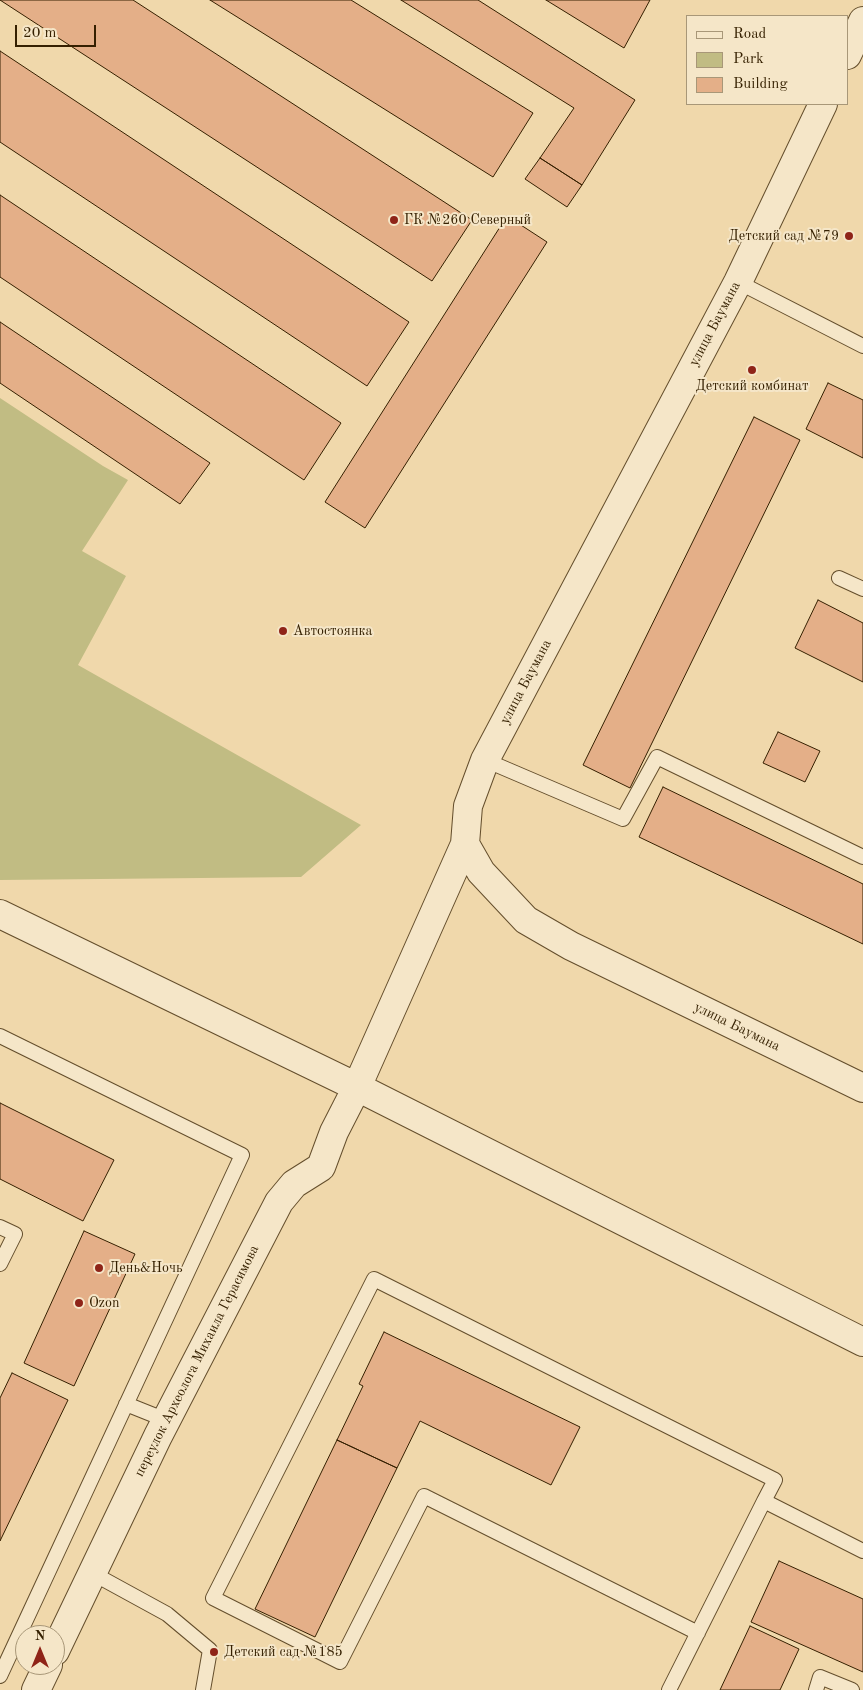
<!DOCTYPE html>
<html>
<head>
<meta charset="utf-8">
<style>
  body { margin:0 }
  #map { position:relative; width:863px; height:1690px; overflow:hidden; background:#f0d8ab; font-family:"Old Standard TT",serif }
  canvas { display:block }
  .legend { position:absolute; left:686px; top:15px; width:162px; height:90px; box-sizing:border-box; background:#f5e6c8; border:1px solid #a89778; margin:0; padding:6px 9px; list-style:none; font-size:15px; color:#352001 }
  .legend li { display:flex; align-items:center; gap:10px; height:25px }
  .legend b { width:25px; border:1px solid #a89778 }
  .north { position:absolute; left:15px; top:1625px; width:50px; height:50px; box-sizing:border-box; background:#f5e6c8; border:1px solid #a89778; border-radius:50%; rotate:0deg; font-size:14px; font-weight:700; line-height:20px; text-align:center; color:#352001 }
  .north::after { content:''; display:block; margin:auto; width:18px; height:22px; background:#8f2418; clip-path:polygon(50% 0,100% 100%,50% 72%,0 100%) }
  .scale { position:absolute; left:15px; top:25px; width:81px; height:22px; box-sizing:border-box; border:2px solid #352001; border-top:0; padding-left:6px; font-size:15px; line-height:18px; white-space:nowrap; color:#352001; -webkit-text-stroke:4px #f5e6c8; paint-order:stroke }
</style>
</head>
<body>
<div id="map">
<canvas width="863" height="1690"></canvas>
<ul class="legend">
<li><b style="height:6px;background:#f5e6c8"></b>Road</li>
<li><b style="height:14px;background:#c1bc83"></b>Park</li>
<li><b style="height:14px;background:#e4af88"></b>Building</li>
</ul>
<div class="north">N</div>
<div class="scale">20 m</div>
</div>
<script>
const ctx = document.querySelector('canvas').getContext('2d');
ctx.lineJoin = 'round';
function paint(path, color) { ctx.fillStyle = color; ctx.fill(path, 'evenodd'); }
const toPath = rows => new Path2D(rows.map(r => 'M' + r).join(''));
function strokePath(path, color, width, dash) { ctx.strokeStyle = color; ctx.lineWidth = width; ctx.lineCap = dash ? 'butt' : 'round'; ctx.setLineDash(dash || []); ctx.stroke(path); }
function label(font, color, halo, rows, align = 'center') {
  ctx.font = font + ' "Old Standard TT",serif'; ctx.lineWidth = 4; ctx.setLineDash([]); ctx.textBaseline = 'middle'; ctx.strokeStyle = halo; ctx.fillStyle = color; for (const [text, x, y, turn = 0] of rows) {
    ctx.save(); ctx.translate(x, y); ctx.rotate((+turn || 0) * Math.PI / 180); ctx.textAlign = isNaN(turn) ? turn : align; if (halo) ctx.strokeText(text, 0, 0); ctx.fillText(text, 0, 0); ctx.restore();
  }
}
paint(toPath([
  [0,398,103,466,128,480,82,551,126,576,78,665,361,825,301,877,0,880]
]), '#c1bc83');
const building = toPath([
  [0,0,133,0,472,220,432,281,0,0],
  [210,0,351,0,533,113,493,177,210,0],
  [401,0,478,0,635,100,582,185,540,158,574,108,401,0],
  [546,0,650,0,624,48,546,0],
  [0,51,409,322,367,386,0,142,0,51],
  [540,158,582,185,567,207,525,179,540,158],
  [0,195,341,423,304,480,0,277,0,195],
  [507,216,547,242,365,528,325,502,507,216],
  [0,322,210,463,180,504,0,383,0,322],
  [828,383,863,400,863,458,806,429,828,383],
  [754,417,800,440,630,788,583,765,754,417],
  [818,600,863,623,863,682,795,648,818,600],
  [778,732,820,751,805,782,763,763,778,732],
  [663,787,863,884,863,944,639,837,663,787],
  [0,1103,114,1160,83,1221,0,1179,0,1103],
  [84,1231,135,1254,74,1386,24,1363,84,1231],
  [384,1332,580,1427,551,1485,420,1421,397,1468,337,1440,363,1386,359,1384,384,1332],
  [12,1373,68,1400,0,1541,0,1398,12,1373],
  [337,1440,397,1468,315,1637,255,1609,337,1440],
  [779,1561,863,1599,863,1672,751,1622,779,1561],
  [750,1626,799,1649,780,1690,720,1690,750,1626]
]);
paint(building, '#e4af88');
strokePath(building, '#352001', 1);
const lane = toPath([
  [738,282,863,346],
  [839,578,863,589],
  [485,760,623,819,657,757,863,857],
  [0,1036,242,1155,0,1676],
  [0,1227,15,1234,0,1264],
  [126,1404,166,1420],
  [92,1573,167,1614,210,1650,203,1690],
  [698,1633,424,1496,340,1662,213,1598,374,1279,775,1480,764,1501],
  [669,1690,764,1501,863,1551],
  [816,1690,820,1677,852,1690]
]);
const street = toPath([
  [847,55,863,21],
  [823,104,738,282,485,760,468,806,465,844,481,872,526,920,571,946,863,1088],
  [0,914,357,1087,863,1342],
  [55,1651,158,1436,279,1202,294,1184,321,1167,334,1132,357,1087,465,844],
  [36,1690,48,1665]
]);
strokePath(lane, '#644e2c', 16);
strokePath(street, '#644e2c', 30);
strokePath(lane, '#f5e6c8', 14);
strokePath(street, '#f5e6c8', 28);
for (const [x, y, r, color] of [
  [394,220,5,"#8f2418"],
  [849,236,5,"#8f2418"],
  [752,370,5,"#8f2418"],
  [283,631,5,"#8f2418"],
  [99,1268,5,"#8f2418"],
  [79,1303,5,"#8f2418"],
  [214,1652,5,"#8f2418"]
]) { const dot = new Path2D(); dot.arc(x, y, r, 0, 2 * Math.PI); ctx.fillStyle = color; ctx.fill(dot); strokePath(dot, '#f5e6c8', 2); }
label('14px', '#352001', '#f5e6c8', [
  ["ГК №260 Северный",404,220],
  ["Детский сад №79",839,236,"right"],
  ["Детский комбинат",752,386,"center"],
  ["Автостоянка",293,631],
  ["День&Ночь",109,1268],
  ["Ozon",89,1303],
  ["Детский сад №185",224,1652]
], 'left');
label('14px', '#352001', '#f5e6c8', [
  ["улица Баумана",715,324,-62],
  ["улица Баумана",526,682,-62],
  ["улица Баумана",737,1027,26],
  ["переулок Археолога Михаила Герасимова",197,1361,-63]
]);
</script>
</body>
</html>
